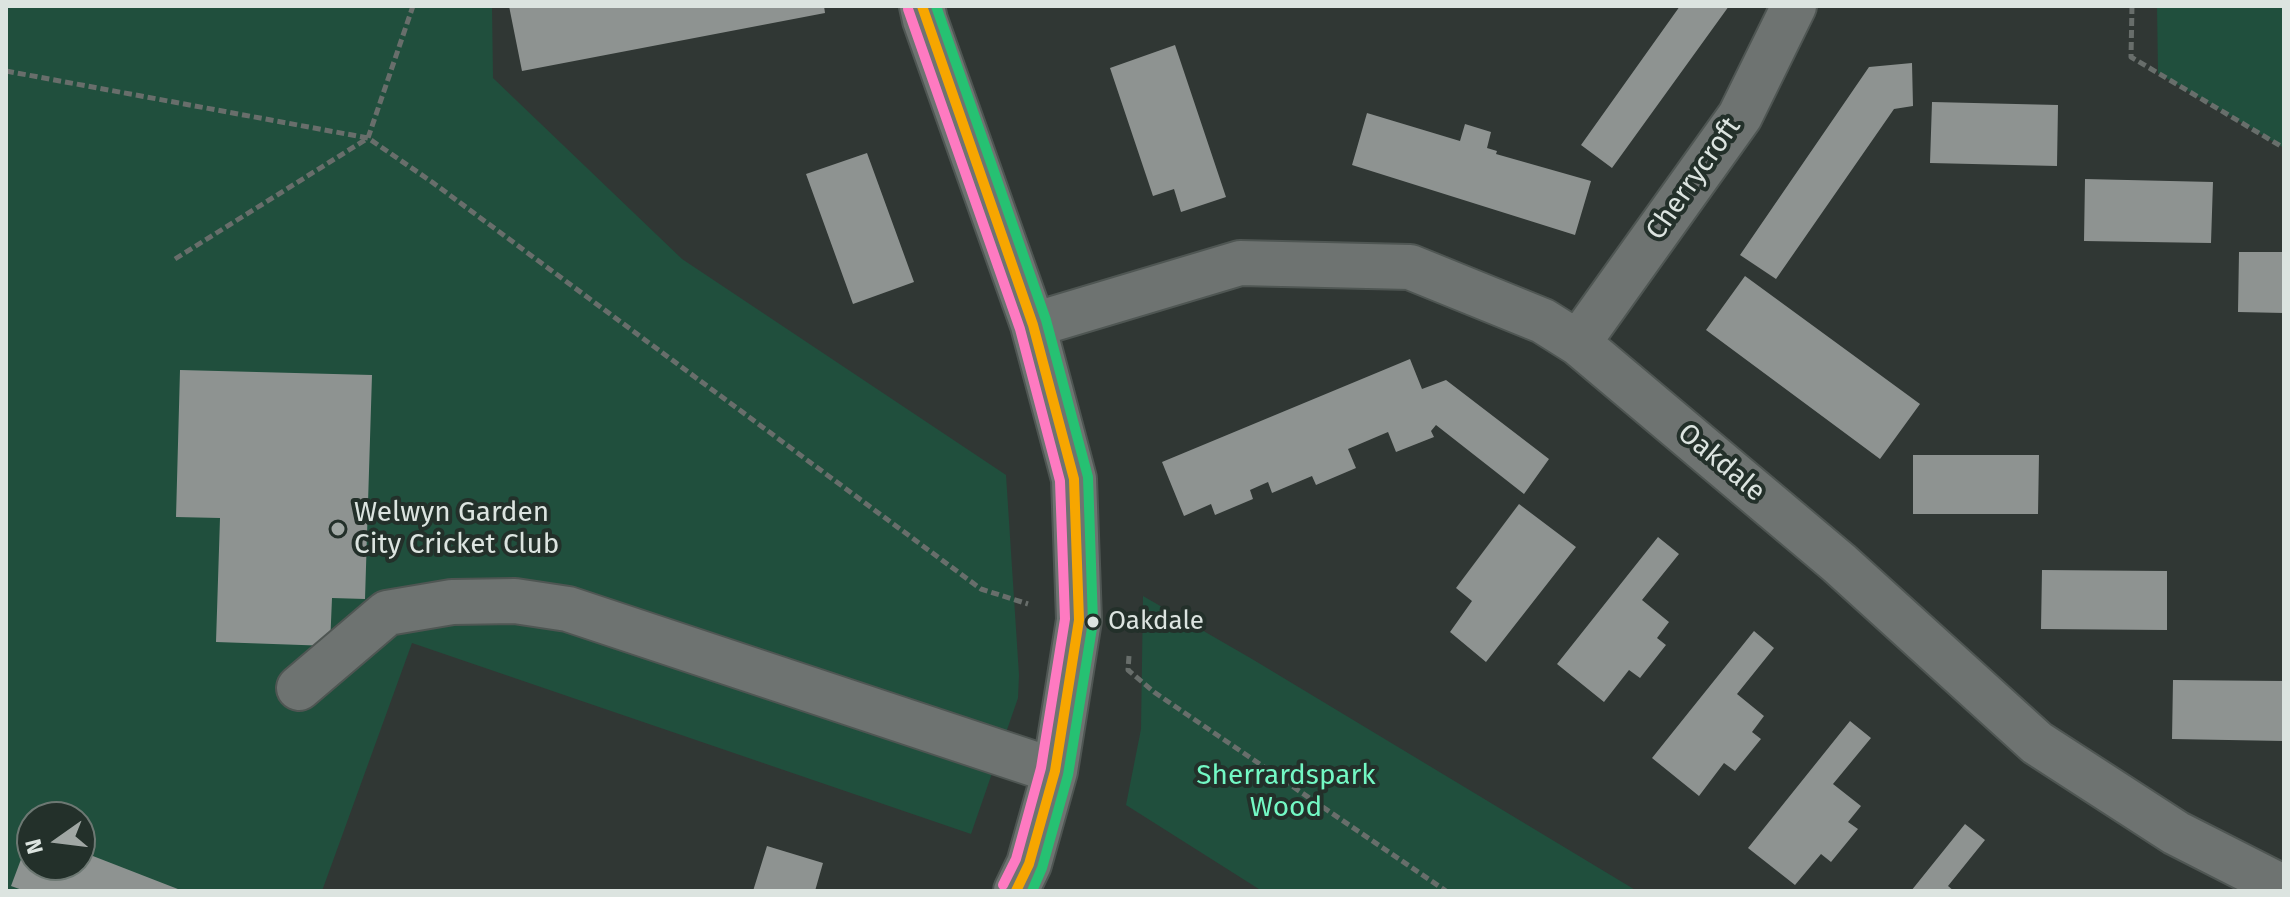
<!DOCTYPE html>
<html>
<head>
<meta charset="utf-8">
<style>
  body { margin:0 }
  #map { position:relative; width:2290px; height:897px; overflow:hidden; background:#303734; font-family:"Fira Sans",sans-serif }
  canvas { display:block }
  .frame { position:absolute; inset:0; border:8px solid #dce4e0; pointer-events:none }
  .north { position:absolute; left:16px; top:801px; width:80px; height:80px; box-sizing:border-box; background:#23302a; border:2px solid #6d7873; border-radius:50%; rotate:256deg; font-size:22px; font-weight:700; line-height:32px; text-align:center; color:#dce4e0 }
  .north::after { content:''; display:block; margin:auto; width:28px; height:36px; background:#a0a7a4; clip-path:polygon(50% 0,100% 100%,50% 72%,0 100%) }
</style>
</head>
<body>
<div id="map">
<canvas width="2290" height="897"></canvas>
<div class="frame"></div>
<div class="north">N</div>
</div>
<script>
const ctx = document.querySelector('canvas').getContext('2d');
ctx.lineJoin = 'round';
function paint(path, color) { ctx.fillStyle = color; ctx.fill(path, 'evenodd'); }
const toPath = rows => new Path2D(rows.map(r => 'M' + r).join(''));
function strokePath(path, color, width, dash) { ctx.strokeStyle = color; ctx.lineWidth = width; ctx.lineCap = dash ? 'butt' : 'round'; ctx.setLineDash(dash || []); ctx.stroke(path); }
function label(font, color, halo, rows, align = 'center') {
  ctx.font = font + ' "Fira Sans",sans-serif'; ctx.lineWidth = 8; ctx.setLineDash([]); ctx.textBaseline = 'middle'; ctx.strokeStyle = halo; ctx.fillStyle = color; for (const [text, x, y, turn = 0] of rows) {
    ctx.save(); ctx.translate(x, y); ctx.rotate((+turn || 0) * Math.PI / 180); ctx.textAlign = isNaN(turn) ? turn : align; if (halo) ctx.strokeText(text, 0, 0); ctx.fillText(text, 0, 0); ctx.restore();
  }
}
paint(toPath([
  [6,6,492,6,493,78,682,259,1006,475,1019,675,1018,698,971,834,412,643,322,891,6,891],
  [32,817,80,817,80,865,32,865],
  [2157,6,2284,6,2284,148,2158,73],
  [1143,596,1252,659,1637,891,1262,891,1126,805,1141,729]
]), '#204f3d');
paint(toPath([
  [509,6,824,6,825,13,522,71],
  [1680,6,1729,6,1612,168,1581,145],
  [1175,45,1226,197,1181,212,1174,189,1153,196,1110,68],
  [1912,63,1913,106,1894,109,1776,279,1740,255,1869,67],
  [1932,102,2058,105,2057,166,1930,163],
  [1367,113,1460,141,1465,124,1491,132,1487,148,1497,151,1496,154,1591,181,1575,235,1352,165],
  [867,153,914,282,853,304,806,174],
  [2085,179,2213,182,2211,243,2084,241],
  [2239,252,2284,252,2284,313,2238,312],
  [1745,276,1920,404,1880,459,1706,330],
  [1410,359,1422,389,1446,380,1549,459,1524,494,1436,425,1431,431,1434,437,1396,452,1388,432,1348,449,1356,468,1316,485,1312,476,1272,493,1268,482,1250,490,1253,499,1215,515,1211,504,1184,516,1162,462],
  [180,370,372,375,365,599,332,598,330,646,216,642,220,518,176,517],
  [1913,455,2039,455,2038,514,1913,514],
  [1519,504,1576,547,1486,662,1450,632,1472,601,1456,588],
  [1658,537,1679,554,1642,600,1669,622,1657,638,1666,645,1640,678,1629,670,1604,702,1557,664],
  [2042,570,2167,571,2167,630,2041,629],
  [1754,631,1774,648,1737,694,1764,716,1752,732,1761,739,1735,771,1724,763,1699,796,1652,758],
  [2173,680,2284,681,2284,741,2172,739],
  [1850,721,1871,738,1833,784,1861,806,1848,822,1858,829,1831,862,1821,854,1795,885,1748,848],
  [1965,824,1985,840,1948,886,1954,891,1911,891],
  [32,830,32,865,80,865,80,851,183,891,25,891,11,886],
  [767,846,823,863,815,891,753,891]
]), '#8e9391');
const minor = toPath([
  [922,6,925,20,1033,325,1074,479,1079,620,1055,771,1029,864,1016,891],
  [1033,325,1240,263,1410,267,1543,321,1578,343,1839,563,2037,743,2176,833,2284,888],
  [1578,343,1740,116,1794,6],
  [299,688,387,613,452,602,515,601,568,609,1055,771]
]);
strokePath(minor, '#4f5653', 48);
strokePath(toPath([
  [2132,6,2131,57,2284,148],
  [6,71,368,138,432,182,981,589,1028,604],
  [175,259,368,138,413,6],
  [1129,656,1128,670,1154,692,1446,891]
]), '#686e6b', 5, [8, 4]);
strokePath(minor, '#6e7371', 44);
strokePath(toPath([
  [922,6,1033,325,1074,479,1079,620,1055,771,1029,864,1016,891]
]), '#f7a600', 10);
strokePath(toPath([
  [908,9,1020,329,1060,481,1065,619,1041,768,1016,859,1003,885]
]), '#fe7ac1', 10);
strokePath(toPath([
  [936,6,1046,320,1088,477,1093,622,1068,775,1042,868,1032,891]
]), '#26c172', 10);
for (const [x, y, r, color] of [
  [338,529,8,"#a0a7a4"],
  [1093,622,7,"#dce4e0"]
]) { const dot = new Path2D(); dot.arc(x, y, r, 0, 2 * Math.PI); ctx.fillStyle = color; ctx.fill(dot); strokePath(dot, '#23302a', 3); }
label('26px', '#dce4e0', '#23302a', [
  ["Oakdale",1108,622]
], 'left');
label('28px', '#dce4e0', '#23302a', [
  ["Cherrycroft",1694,179,-55],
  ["Oakdale",1721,463,40]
]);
label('28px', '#dce4e0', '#23302a', [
  ["Welwyn Garden",354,513],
  ["City Cricket Club",354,545]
], 'left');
label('28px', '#73f8c4', '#23302a', [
  ["Sherrardspark",1286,776],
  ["Wood",1286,808]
]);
</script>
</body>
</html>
